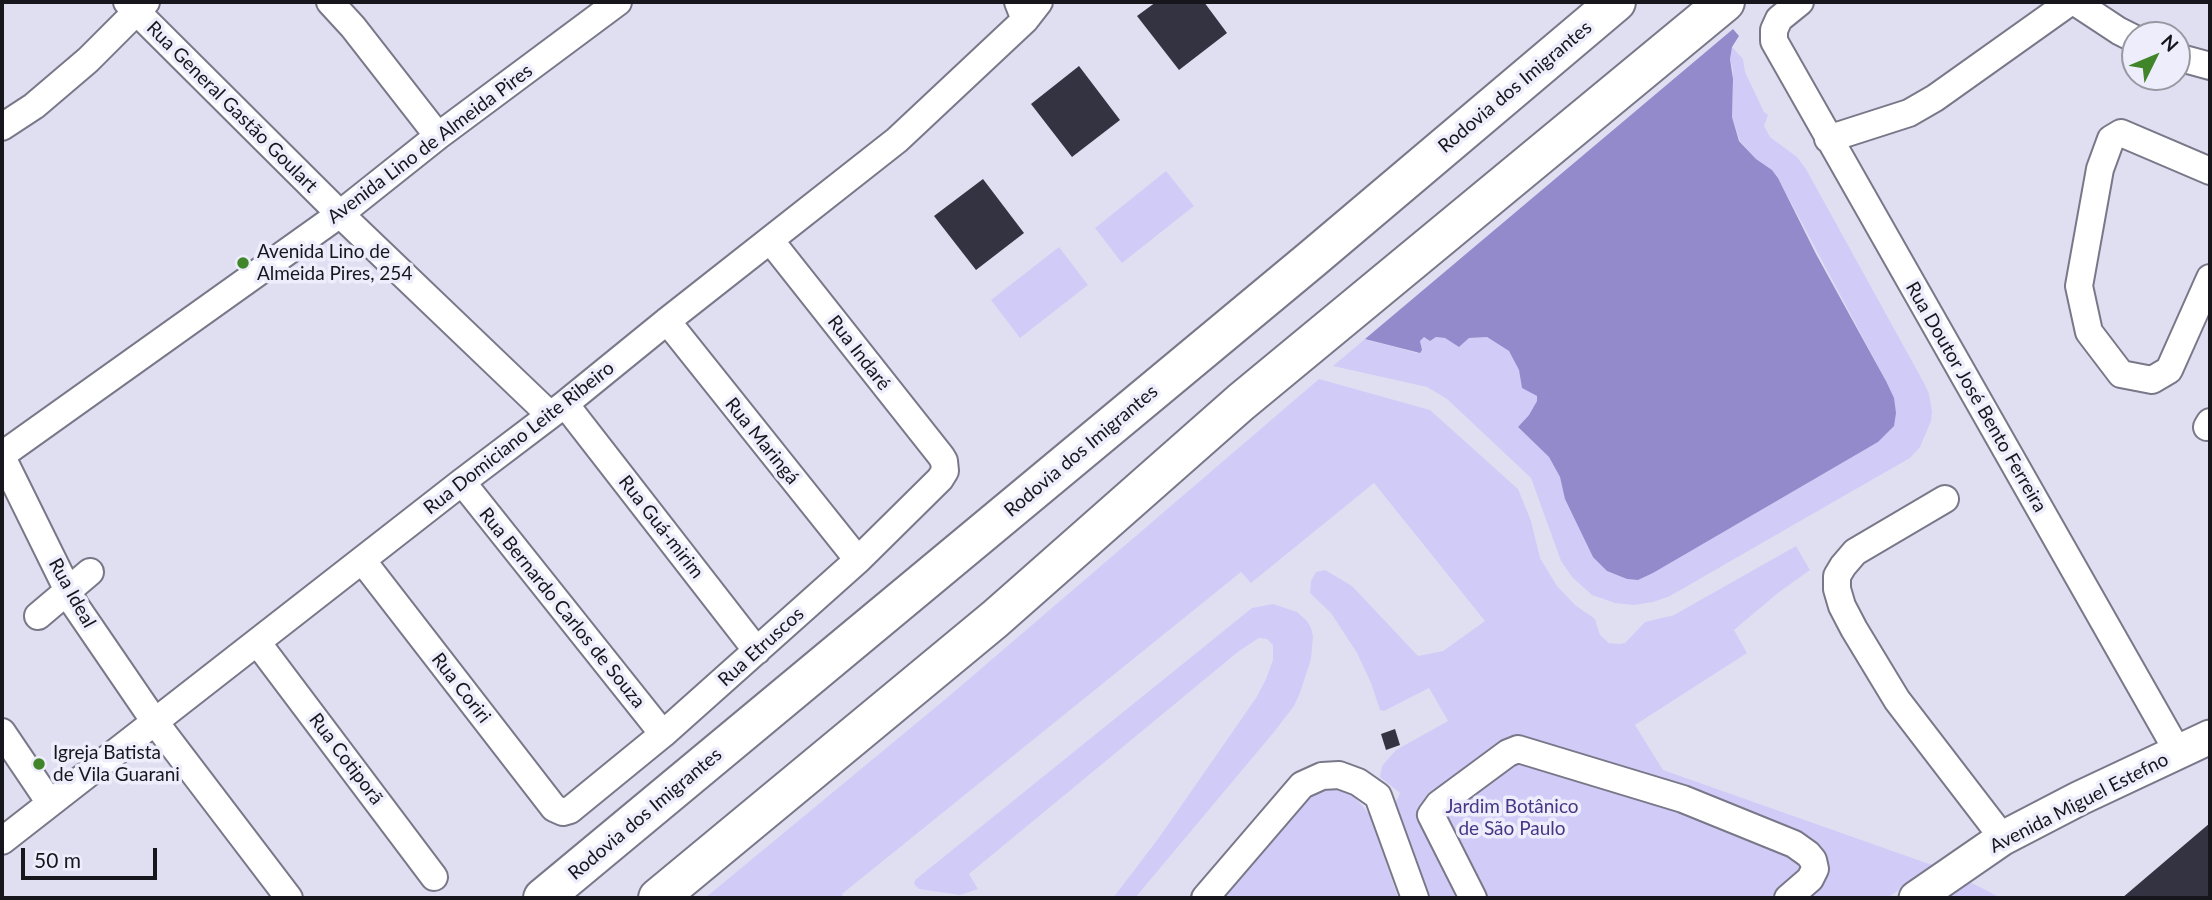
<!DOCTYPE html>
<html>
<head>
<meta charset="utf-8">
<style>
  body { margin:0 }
  #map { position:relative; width:2212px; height:900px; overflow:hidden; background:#e0dff2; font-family:Lato,sans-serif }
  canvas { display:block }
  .frame { position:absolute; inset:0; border:4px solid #17161c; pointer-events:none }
  .north { position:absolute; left:2121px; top:21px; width:70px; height:70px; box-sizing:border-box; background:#eeedfc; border:2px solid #9897a2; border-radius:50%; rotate:47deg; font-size:19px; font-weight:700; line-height:28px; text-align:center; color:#17161c }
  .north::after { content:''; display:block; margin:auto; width:24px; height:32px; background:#40852a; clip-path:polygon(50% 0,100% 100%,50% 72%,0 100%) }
  .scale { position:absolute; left:21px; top:848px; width:136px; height:32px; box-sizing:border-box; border:4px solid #17161c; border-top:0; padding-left:9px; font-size:21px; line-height:24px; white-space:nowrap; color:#17161c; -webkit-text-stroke:5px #eeedfc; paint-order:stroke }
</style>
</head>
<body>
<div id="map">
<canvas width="2212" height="900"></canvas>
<div class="frame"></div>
<div class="north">N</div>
<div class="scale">50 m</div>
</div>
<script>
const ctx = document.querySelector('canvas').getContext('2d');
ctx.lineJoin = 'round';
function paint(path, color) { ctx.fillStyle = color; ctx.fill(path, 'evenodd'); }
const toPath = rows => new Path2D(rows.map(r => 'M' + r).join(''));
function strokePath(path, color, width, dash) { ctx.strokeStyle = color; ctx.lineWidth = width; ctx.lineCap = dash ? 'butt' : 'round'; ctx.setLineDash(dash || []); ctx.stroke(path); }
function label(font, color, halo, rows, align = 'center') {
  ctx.font = font + ' Lato,sans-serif'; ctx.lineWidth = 7; ctx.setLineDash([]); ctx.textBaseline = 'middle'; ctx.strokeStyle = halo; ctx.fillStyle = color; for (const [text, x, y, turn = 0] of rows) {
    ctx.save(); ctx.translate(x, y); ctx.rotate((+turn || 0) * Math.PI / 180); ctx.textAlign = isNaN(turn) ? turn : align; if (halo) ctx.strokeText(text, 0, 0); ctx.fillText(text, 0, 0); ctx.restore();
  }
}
paint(toPath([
  [1732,47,1743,59,1745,72,1764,112,1768,115,1764,126,1770,137,1797,157,1806,169,1924,383,1929,394,1932,411,1931,421,1920,447,1910,458,1835,501,1670,596,1653,602,1634,605,1615,603,1592,595,1572,577,1561,561,1531,478,1447,399,1427,387,1333,366,1365,339,1417,353,1422,350,1420,341,1424,337,1430,341,1436,337,1445,338,1459,347,1469,338,1487,337,1509,351,1519,370,1522,388,1537,396,1537,401,1529,415,1518,427,1549,457,1560,477,1566,499,1607,571,1627,579,1638,580,1653,573,1878,442,1886,381,1778,178,1772,170,1756,159,1740,141,1732,117,1733,70,1730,59],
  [1166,171,1194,206,1122,263,1095,228],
  [1059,247,1088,285,1020,338,991,300],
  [1319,379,1430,410,1518,489,1531,521,1540,558,1557,586,1575,605,1595,619,1600,635,1609,643,1619,644,1625,643,1645,622,1674,615,1796,546,1810,570,1778,593,1734,630,1747,653,1635,725,1663,770,1935,866,1887,898,1424,898,1394,806,1400,793,1380,777,1382,766,1396,750,1448,721,1429,688,1384,711,1380,710,1371,683,1357,653,1331,613,1310,593,1311,581,1316,572,1325,570,1352,586,1418,656,1443,651,1485,621,1374,483,1251,583,1241,572,842,894,844,898,705,898,948,697],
  [1273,604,1297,612,1307,621,1311,628,1313,636,1311,659,1300,693,1294,706,1274,732,1135,898,1113,898,1158,839,1256,698,1266,679,1273,660,1273,645,1267,639,1259,638,1239,651,969,874,978,889,960,895,919,889,914,884,915,880,1252,608],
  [1322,789,1338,789,1354,796,1370,815,1398,898,1221,898,1307,795],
  [1953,875,1976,885,2001,898,1921,898]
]), '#d0ccf7');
paint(toPath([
  [1733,29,1739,36,1732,47,1730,59,1733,79,1732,117,1739,141,1756,159,1772,170,1778,178,1816,254,1886,381,1894,398,1896,413,1894,426,1878,442,1653,573,1638,580,1627,579,1607,571,1593,557,1565,499,1560,477,1549,457,1518,427,1529,415,1537,401,1537,396,1522,388,1519,370,1509,351,1487,337,1469,338,1459,347,1445,338,1436,337,1430,341,1424,337,1420,341,1422,350,1420,353,1365,339]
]), '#928acb');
paint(toPath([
  [1156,2,1204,2,1227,33,1179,70,1137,16],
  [1079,66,1120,120,1072,157,1031,104],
  [983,179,1024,233,976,270,934,216],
  [1395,729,1400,745,1386,750,1381,734],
  [2210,823,2210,898,2122,898]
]), '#343342');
const minor = toPath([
  [127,2,340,214,550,415],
  [330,2,353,27,438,136],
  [1018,2,1025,20,1039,2],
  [1800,2,1779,19,1774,30,1774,41,2178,752],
  [2075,2,2119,31,2135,39],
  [2177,57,2210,66],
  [2,127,34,106,88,60,146,2],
  [1828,139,1909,113,1935,98,2070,2],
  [2210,171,2121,133,2111,139,2100,169,2079,286,2089,332,2121,374,2152,380,2169,370,2210,278],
  [667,321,858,560],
  [565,404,757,651],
  [2207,427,2210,422],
  [2,455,340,214,438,136,618,2],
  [2,457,75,605,155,722,289,898],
  [462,482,663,734],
  [1945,499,1855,552,1843,566,1837,576,1837,589,1842,606,1854,629,1897,700,2003,838],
  [362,560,554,808,563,812,570,810,663,734,858,560,940,479,945,471,944,461,941,456,770,240],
  [38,616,90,572],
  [257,642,434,877],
  [2,732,50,803],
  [2,841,462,482,565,404,667,321,897,140,1025,20],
  [1205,898,1302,785,1322,776,1339,775,1358,782,1378,796,1415,898],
  [1473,898,1431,815,1439,804,1508,753,1518,749,1683,799,1794,844,1808,854,1813,860,1815,869,1810,879,1788,898]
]);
const major = toPath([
  [1916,898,2003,838,2080,798,2210,737]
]);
const highway = toPath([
  [543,898,1312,259,1616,2],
  [658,898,995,619,1241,402,1725,2]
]);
strokePath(minor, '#797889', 30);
strokePath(major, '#797889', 37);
strokePath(highway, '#797889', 42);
strokePath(minor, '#fff', 26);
strokePath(major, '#fff', 33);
strokePath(highway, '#fff', 38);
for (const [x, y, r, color] of [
  [243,263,7,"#40852a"],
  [39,764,7,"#40852a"]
]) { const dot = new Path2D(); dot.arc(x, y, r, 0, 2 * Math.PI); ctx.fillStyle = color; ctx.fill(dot); strokePath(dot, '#eeedfc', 2.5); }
label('19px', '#17161c', '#eeedfc', [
  ["Rodovia dos Imigrantes",1515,87,-40],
  ["Rua General Gastão Goulart",232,107,45],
  ["Avenida Lino de Almeida Pires",430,144,-37],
  ["Rua Indaré",859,353,52],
  ["Rua Doutor José Bento Ferreira",1976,397,60],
  ["Rua Domiciano Leite Ribeiro",519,438,-38],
  ["Rua Maringá",762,441,51],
  ["Rodovia dos Imigrantes",1081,451,-40],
  ["Rua Guá-mirim",661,527,52],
  ["Rua Ideal",72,593,61],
  ["Rua Bernardo Carlos de Souza",562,608,51],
  ["Rua Etruscos",761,647,-42],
  ["Rua Coriri",461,688,52],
  ["Rua Cotiporã",346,759,53],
  ["Avenida Miguel Estefno",2079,803,-27],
  ["Rodovia dos Imigrantes",645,814,-40]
]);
label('19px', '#17161c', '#eeedfc', [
  ["Avenida Lino de",257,252],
  ["Almeida Pires, 254",257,274],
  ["Igreja Batista",53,753],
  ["de Vila Guarani",53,775]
], 'left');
label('19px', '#463684', '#eeedfc', [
  ["Jardim Botânico",1512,807],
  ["de São Paulo",1512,829]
]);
</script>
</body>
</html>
